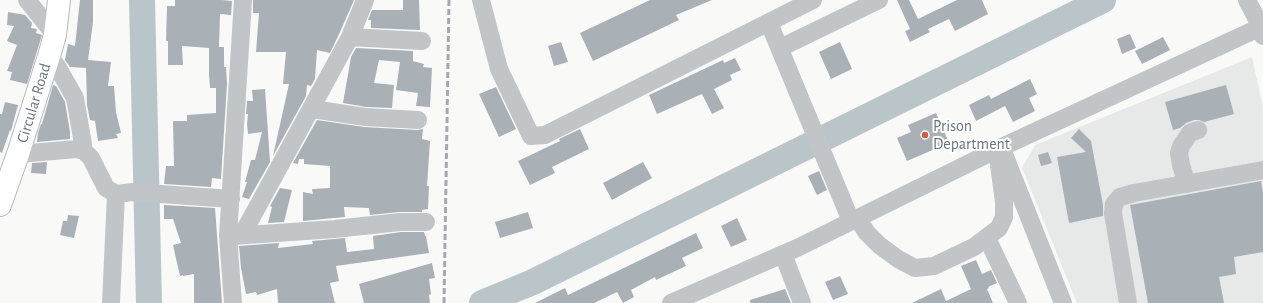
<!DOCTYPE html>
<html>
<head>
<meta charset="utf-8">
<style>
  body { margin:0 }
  canvas { display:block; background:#f9f9f8 }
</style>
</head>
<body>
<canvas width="1263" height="303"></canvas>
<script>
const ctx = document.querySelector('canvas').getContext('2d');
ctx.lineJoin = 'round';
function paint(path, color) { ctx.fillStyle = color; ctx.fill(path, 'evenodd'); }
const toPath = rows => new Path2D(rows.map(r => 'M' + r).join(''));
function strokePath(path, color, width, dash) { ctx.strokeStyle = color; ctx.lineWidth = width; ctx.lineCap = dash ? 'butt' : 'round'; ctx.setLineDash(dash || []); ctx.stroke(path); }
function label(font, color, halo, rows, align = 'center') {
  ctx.font = font + ' "Alegreya Sans",sans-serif'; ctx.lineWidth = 4; ctx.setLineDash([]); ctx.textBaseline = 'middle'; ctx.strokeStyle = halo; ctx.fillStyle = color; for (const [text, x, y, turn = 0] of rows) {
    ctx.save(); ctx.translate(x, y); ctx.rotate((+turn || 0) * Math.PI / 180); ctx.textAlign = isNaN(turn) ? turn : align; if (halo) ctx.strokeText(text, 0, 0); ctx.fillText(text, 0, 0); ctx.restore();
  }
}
paint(toPath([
  [1252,57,1263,107,1263,303,1077,303,1022,168,1035,145]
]), '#e7e8e8');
strokePath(toPath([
  [142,0,149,303],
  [482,303,533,282,1103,0]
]), '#bac5c9', 26);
paint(toPath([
  [80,0,93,0,93,22,88,60,111,62,108,86,114,86,116,112,121,133,116,134,118,138,98,141,95,121,90,120,87,105,86,68,70,67,65,60,68,44,75,46],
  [175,0,222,0,232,1,231,15,220,14,219,47,224,47,224,67,226,67,227,84,221,179,212,178,211,187,164,184,166,166,174,166,173,121,187,121,187,115,216,113,216,88,210,88,209,74,209,48,182,46,183,65,168,65,168,41,166,41,167,6,175,6],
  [253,0,354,0,340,32,330,53,317,50,315,79,311,86,307,85,306,96,273,156,289,84,283,84,286,52,256,52,259,13,253,13],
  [403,0,419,0,420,30,371,28,371,20,368,20,372,10,403,10],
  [650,0,712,0,676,15,679,20,593,61,580,33],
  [897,0,909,0,918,19,957,0,982,0,988,14,955,31,949,19,928,29,930,32,910,42,905,31,910,29],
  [8,12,25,15,32,23,31,28,37,29,36,33,42,35,27,84,10,80,12,72,7,71,17,45,7,41,14,26,7,25],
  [1130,34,1136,48,1122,54,1117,39],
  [1163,37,1170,50,1142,64,1135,51],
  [561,42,568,62,554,66,548,46],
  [840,42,852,69,831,79,819,52],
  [356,48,413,51,413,61,424,64,423,67,432,68,430,107,416,106,418,93,396,90,400,62,379,60,374,83,394,85,392,108,366,107,343,103,351,57],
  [735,58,741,70,730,75,732,80,714,89,724,108,712,114,702,94,657,114,649,95,723,60,724,63],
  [1030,79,1037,94,1029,98,1035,111,1013,122,1005,106,976,121,969,105,989,95,991,99],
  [53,85,56,86,65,102,70,132,70,139,37,142,38,133,41,124,42,124],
  [1226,85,1234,114,1204,122,1199,120,1194,120,1186,123,1180,128,1173,130,1165,102],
  [496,87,516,129,499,137,479,94],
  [265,89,270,162,249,199,242,197,247,182,245,182,251,160,255,160,262,132,248,134,247,124,248,114,246,114,247,101,253,101,252,90],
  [5,102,18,105,11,131,10,130,2,153,0,152,0,114,2,114],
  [936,113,949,143,907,161,897,138,911,132,908,125],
  [317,120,364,127,417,130,423,129,422,139,430,141,427,186,429,186,428,209,422,210,422,212,399,212,370,215,369,208,344,207,345,217,303,221,303,192,313,194,312,189,330,188,330,166,304,164,304,159,299,159,298,164,293,163],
  [580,129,589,149,552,167,555,173,530,185,518,161,560,141,559,139],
  [1079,129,1091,141,1103,205,1103,216,1069,223,1057,157,1086,152,1071,138],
  [1048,152,1052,163,1041,166,1038,155],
  [47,162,46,174,31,173,32,163],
  [643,162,652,178,612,200,603,183],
  [819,171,827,190,817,195,808,176],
  [1261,181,1263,193,1263,252,1234,257,1236,274,1219,277,1224,303,1148,303,1130,205],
  [280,188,292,190,284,222,268,223,272,207,270,206],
  [164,205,215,208,222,303,194,303,194,274,183,276,183,275,180,276,173,245,181,243,173,219,164,219],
  [528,212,533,228,500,238,495,222],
  [68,215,79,216,74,238,60,235,63,221,67,221],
  [737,218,747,240,731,247,721,226],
  [401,232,424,232,425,236,426,236,429,253,336,266,339,281,330,283,335,303,278,303,277,289,257,295,256,292,246,294,241,268,239,246,279,243,278,248,313,244,312,241,345,238,347,252,374,249,373,236],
  [696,233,703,248,682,258,686,266,656,280,655,277,631,290,634,297,623,303,617,292,594,303,535,303,565,288,568,295],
  [976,260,982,274,991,270,997,283,988,287,989,288,987,289,993,303,912,303,941,289,946,301,971,289,961,266],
  [432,263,435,278,429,279,431,294,429,295,430,303,364,303,359,284],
  [840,276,848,294,833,300,825,282],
  [785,289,791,303,750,303,750,300]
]), '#a9b0b6');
const major = toPath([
  [0,205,18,154,49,56,55,35,59,0]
]);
strokePath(major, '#b4b9bd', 24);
strokePath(toPath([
  [27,0,55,35],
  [481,0,499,69,531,136,545,135,813,0],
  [1247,0,1261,27,1263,36],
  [769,23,851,221],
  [350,37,422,41],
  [780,48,879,0],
  [49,56,58,68,75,98,83,144,81,150],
  [312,109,365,117,418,120],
  [18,154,77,149,84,151,91,158,106,188,116,194,133,192,231,199],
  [1004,154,1063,303],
  [1187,184,1181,165,1179,153,1181,146,1190,133,1198,130],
  [857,218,867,233,879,245,898,259,915,268,934,266,974,247,999,228,1004,217,1004,202,997,150],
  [242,235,350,37,365,0],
  [233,236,335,229,400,222,426,222],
  [987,238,1018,303],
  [783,254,802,303],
  [111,303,116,194],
  [233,303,228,236,243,0],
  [671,303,797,248,1002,147,1263,26],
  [1128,303,1113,213,1114,204,1120,197,1134,193,1263,170]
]), '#c1c5c8', 18);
strokePath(major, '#fff', 22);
strokePath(toPath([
  [444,303,449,0]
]), '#a3a9ae', 3, [6, 3]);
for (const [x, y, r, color] of [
  [925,135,4,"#d75a3a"]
]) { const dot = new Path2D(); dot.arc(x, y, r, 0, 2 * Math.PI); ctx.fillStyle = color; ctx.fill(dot); strokePath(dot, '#fff', 1.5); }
label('16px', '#667680', '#fff', [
  ["Circular Road",34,103,-73]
]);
label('16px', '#667680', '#fff', [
  ["Prison",933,126],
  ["Department",933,144]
], 'left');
</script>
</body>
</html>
